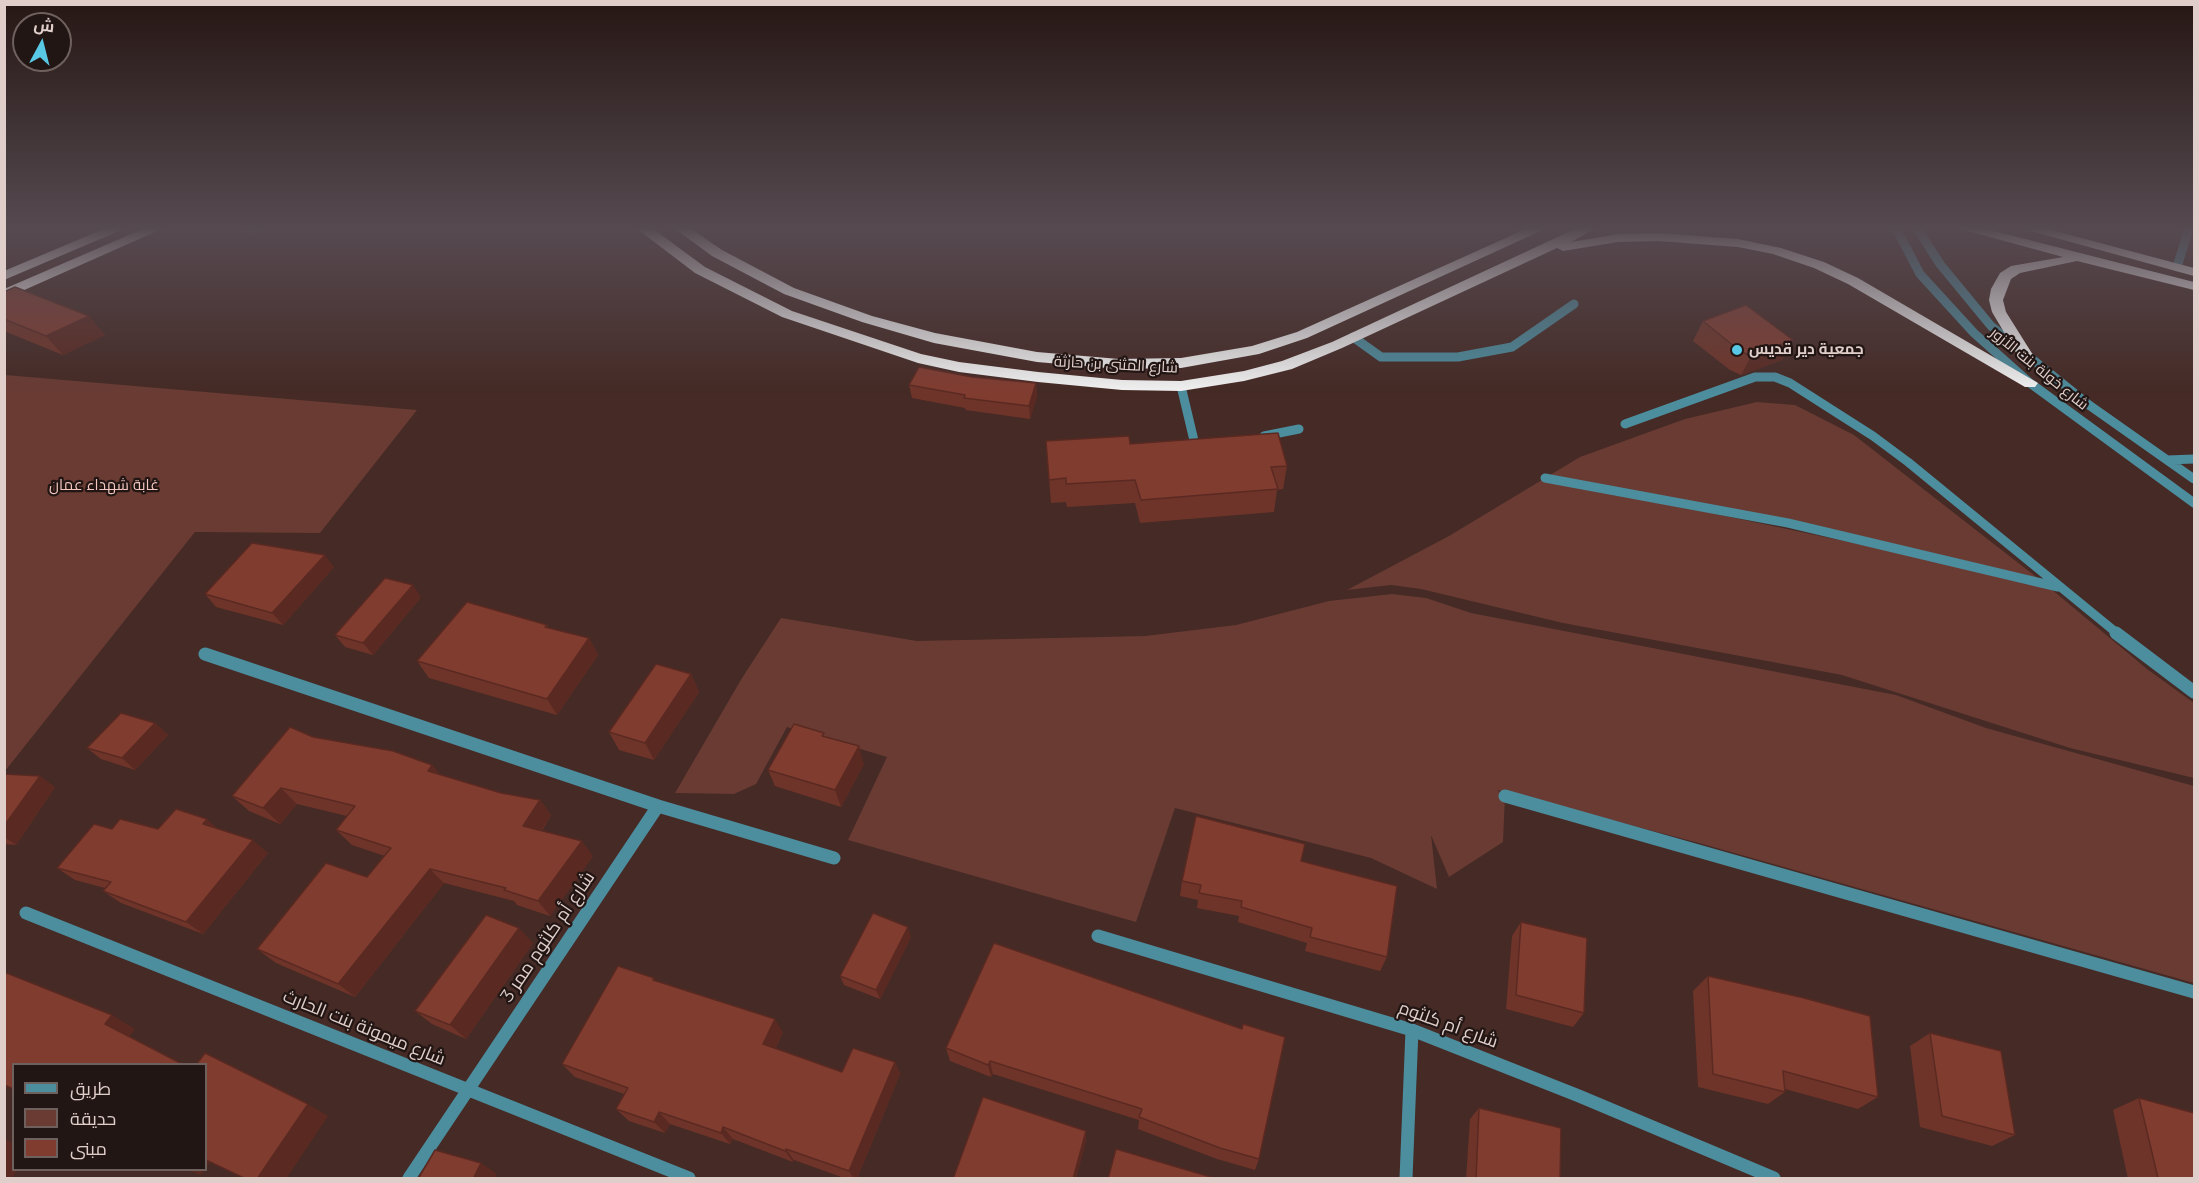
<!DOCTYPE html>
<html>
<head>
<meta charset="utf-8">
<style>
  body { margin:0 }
  #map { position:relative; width:2199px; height:1183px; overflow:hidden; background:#452a25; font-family:Montserrat,Cairo,sans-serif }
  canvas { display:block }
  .frame { position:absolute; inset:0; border:6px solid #e0ceca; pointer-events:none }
  .legend { position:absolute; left:12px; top:1063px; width:195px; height:108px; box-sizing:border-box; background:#221614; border:2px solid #6e605d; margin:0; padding:8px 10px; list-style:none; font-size:18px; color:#e0ceca }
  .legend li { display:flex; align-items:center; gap:12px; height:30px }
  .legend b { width:30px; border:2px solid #6e605d }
  .north { position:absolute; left:12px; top:12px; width:60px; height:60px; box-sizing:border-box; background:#221614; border:2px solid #6e605d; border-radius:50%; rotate:7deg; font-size:16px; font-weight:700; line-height:24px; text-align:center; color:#e0ceca }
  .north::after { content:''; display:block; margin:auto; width:21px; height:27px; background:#59c8e4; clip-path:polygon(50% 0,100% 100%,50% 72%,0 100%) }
</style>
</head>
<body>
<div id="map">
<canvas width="2199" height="1183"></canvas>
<div class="frame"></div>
<ul class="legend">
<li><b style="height:8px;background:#4c8d9e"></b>طريق</li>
<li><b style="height:16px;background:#693b33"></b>حديقة</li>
<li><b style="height:16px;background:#813c30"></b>مبنى</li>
</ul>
<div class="north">ش</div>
</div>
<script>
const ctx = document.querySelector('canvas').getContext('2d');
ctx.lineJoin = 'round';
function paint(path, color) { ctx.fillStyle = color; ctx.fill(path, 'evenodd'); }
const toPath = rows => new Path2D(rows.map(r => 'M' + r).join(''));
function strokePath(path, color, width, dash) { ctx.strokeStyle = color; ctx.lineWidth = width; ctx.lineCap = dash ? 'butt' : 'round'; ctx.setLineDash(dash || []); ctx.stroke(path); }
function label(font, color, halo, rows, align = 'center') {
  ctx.font = font + ' Montserrat,Cairo,sans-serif'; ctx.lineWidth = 4.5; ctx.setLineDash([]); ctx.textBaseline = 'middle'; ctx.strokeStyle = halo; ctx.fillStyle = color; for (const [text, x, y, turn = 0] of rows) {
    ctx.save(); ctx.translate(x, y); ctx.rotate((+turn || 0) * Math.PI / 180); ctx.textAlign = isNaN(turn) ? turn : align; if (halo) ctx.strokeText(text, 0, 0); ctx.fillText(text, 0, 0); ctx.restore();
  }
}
paint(toPath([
  [5,375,417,410,320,533,195,532,5,771],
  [1757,402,1795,405,1854,435,2044,583,2147,669,2194,703,2194,778,2070,748,1842,675,1563,623,1421,589,1391,585,1347,590,1449,536,1580,457,1685,419],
  [1588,487,1832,533,2005,575],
  [1392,594,1426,598,1471,613,1896,695,1986,728,2194,786,2194,983,1699,843,1497,790,1505,796,1503,842,1449,877,1431,835,1437,889,1371,858,1175,808,1136,922,848,840,887,757,787,727,756,784,734,794,675,793,742,678,781,618,917,641,1145,636,1236,625,1329,601]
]), '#693b33');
strokePath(toPath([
  [1896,228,1920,274,1974,333,2030,383,2194,503],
  [1917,228,1940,264,1991,326,2089,405,2194,479],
  [2177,267,2189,228],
  [1353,337,1381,357,1458,357,1512,347,1574,304],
  [1181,386,1196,449],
  [1625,424,1755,377,1775,377,1790,383,1873,436,1908,462,2118,634],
  [1264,436,1299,429],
  [2167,460,2194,459],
  [1545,478,1788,523,2058,587]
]), '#4c8d9e', 9);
strokePath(toPath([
  [2116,633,2194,692],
  [205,654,658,806,834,858],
  [1505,796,2194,992],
  [26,913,689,1178],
  [1098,936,1412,1030,1579,1096,1774,1178],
  [409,1178,658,806],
  [1406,1178,1412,1030]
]), '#4c8d9e', 13);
paint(toPath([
  [106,228,126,228,4,280,4,271,106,228],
  [145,228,164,228,4,299,4,289,145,228],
  [636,228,652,228,705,267,792,311,921,354,959,362,1038,372,1122,380,1181,381,1244,371,1282,361,1332,342,1577,228,1596,228,1571,242,1618,234,1658,233,1738,239,1781,248,1824,262,1858,278,2038,383,2035,387,2025,387,1848,284,1814,268,1773,254,1738,247,1658,241,1618,242,1563,251,1557,248,1342,348,1292,369,1244,381,1181,391,1122,390,1038,382,959,372,918,363,782,317,695,273,636,228],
  [674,228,690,228,722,250,794,288,872,316,935,333,1037,352,1119,359,1181,358,1252,346,1297,332,1528,228,1547,228,1307,338,1259,354,1181,368,1119,369,1037,362,934,343,862,322,784,294,712,256,674,228],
  [1957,228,1982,228,2194,282,2194,290,2077,261,2020,273,2011,279,2003,300,2006,312,2033,355,2025,360,2020,359,1992,312,1989,300,1991,289,2000,273,2011,266,2063,257,1957,228],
  [2020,228,2044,228,2194,268,2194,276,2020,228]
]), '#f3f3f3');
paint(toPath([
  [238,228,267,228,252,236],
  [4,292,105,335,63,355,4,331],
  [1703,321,1793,340,1782,360,1741,375,1730,370,1693,341],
  [972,377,1036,383,1037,396,1030,419,966,410,965,408,912,398,909,385],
  [1046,441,1130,444,1287,466,1283,489,1277,490,1274,512,1140,523,1135,503,1067,507,1066,502,1051,503],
  [334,567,283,625,216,607,205,594],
  [421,597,373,655,345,647,335,635],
  [547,625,548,628,589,638,598,655,557,715,429,678,417,661],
  [691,674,699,692,654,760,619,750,609,732],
  [155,723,168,735,135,770,101,759,87,748],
  [313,737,432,765,439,774,501,793,540,800,551,815,542,831,593,856,550,916,517,905,514,901,444,883,355,997,276,963,257,949,367,877,385,856,352,845,336,830,347,816,297,804,280,824,249,811,232,796],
  [825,737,864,764,841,807,775,786,768,770],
  [4,774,55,787,16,845,4,844],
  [112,829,218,829,268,853,203,934,121,903,103,891,105,888,75,880,57,868],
  [1301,861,1387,957,1380,971,1305,951,1307,943,1238,922,1239,916,1197,908,1198,900,1180,896,1182,881],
  [1521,922,1584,1013,1573,1027,1506,1009,1512,936],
  [911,937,880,999,844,985,840,976],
  [533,943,466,1039,432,1024,415,1011],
  [994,943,1259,1159,1255,1170,1217,1159,1138,1129,1139,1120,993,1074,991,1077,950,1061,946,1048],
  [1708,976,1878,1097,1858,1109,1785,1089,1785,1092,1768,1104,1698,1087,1693,991],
  [657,982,783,1032,776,1048,842,1072,895,1062,900,1074,857,1179,847,1179,794,1160,793,1162,733,1139,730,1144,670,1124,665,1133,629,1121,616,1109,624,1094,575,1077,562,1064],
  [1930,1033,2015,1135,1992,1146,1920,1127,1910,1046],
  [2139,1098,2194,1179,2128,1179,2113,1110],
  [1479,1108,1560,1179,1466,1179,1470,1119]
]), '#6f3429');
paint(toPath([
  [247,228,267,228,252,236],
  [89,316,105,335,63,355,46,336],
  [1793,340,1782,360,1741,375,1751,356],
  [1036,383,1037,396,1030,419,1029,406],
  [325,555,334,567,283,625,272,613],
  [413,585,421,597,373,655,363,643],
  [589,638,598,655,557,715,547,699],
  [691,674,699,692,654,760,645,743],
  [155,723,168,735,135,770,122,758],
  [859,746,864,764,841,807,835,790],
  [432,765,445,781,428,771],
  [40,776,55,787,16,845,4,837,4,826],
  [281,788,297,804,280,824,263,808],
  [540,800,551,815,535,841,523,826],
  [207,819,222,832,203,824],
  [253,840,268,853,203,934,186,922],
  [582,841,593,856,550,916,538,901],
  [430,869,444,883,355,997,338,984],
  [908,927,911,937,880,999,876,990],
  [519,928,533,943,466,1039,450,1025],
  [112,1015,135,1029,129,1037,105,1024],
  [775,1019,783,1032,772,1057,763,1044],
  [990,1061,993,1074,991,1077,988,1065],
  [895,1062,900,1074,857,1179,854,1179,849,1171],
  [308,1104,328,1116,286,1179,257,1179],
  [659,1112,670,1124,665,1133,654,1122],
  [723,1127,733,1139,730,1144,721,1133],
  [1086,1131,1086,1142,1076,1179,1073,1179],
  [4,1138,14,1144,14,1170,18,1170,10,1179,4,1179],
  [786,1149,794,1160,793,1162,785,1151],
  [206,1160,210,1162,206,1168],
  [481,1163,497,1174,494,1179,473,1179],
  [188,1170,205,1170,200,1175]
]), '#5a2a22');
const building = toPath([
  [15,287,89,316,46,336,4,319,4,292,15,287],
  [1746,305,1793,340,1751,356,1740,351,1703,321,1746,305],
  [919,367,972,377,1036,383,1029,406,964,398,965,395,909,385,919,367],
  [1278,433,1287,466,1271,467,1278,489,1141,500,1135,480,1066,484,1066,478,1049,480,1046,441,1129,436,1130,444,1278,433],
  [252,543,325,555,272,613,205,594,252,543],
  [385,578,413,585,363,643,335,635,385,578],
  [467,602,547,625,545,627,589,638,547,699,417,661,467,602],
  [656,664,691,674,645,743,609,732,656,664],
  [121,713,155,723,122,758,87,748,121,713],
  [794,724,824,733,822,736,859,746,835,790,768,770,794,724],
  [290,727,313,737,393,751,432,765,428,771,501,793,540,800,523,826,582,841,538,901,504,890,506,888,430,869,338,984,257,949,326,863,367,877,391,848,336,830,355,806,281,788,263,808,232,796,290,727],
  [4,774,40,776,4,826,4,774],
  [176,809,207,819,203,824,253,840,186,922,103,891,111,882,57,868,94,824,112,829,120,819,158,829,176,809],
  [1196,816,1305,844,1301,861,1397,886,1387,957,1310,937,1312,928,1241,907,1242,901,1199,893,1201,885,1182,881,1196,816],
  [873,913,908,927,876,990,840,976,873,913],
  [486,915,519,928,450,1025,415,1011,486,915],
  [1521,922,1587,938,1584,1013,1516,995,1521,922],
  [994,943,1242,1029,1243,1024,1285,1037,1259,1159,1220,1148,1139,1117,1142,1109,990,1061,988,1065,946,1048,994,943],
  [618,966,654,978,653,980,775,1019,763,1044,842,1072,853,1048,895,1062,849,1171,786,1149,785,1151,723,1127,721,1133,659,1112,654,1122,616,1109,628,1088,562,1064,618,966],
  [4,972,112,1015,105,1024,184,1065,14,1065,14,1089,4,1085,4,972],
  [1708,976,1804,998,1870,1016,1878,1097,1783,1071,1785,1092,1713,1074,1708,976],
  [1930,1033,2001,1051,2015,1135,1942,1116,1930,1033],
  [205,1053,308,1104,257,1179,246,1179,206,1160,206,1065,196,1065,205,1053],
  [983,1097,1086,1131,1073,1179,953,1179,983,1097],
  [2139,1098,2194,1113,2194,1179,2158,1178,2139,1098],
  [1479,1108,1561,1128,1560,1179,1476,1179,1479,1108],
  [1116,1149,1214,1178,1214,1179,1108,1179,1116,1149],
  [435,1150,481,1163,473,1179,418,1179,435,1150]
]);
paint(building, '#813c30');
strokePath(building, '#5a2a22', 1.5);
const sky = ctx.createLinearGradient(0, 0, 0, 394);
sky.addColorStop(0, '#261714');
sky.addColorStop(0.58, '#564a51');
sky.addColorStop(1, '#564a5100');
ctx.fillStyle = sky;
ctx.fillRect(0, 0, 2199, 394);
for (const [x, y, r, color] of [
  [1737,350,6,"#59c8e4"]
]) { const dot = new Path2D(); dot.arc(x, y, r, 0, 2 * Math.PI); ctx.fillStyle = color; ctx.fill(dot); strokePath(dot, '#221614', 2); }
label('bold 15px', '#e0ceca', '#221614', [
  ["جمعية دير قديس",1749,350]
], 'left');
label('15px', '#e0ceca', '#221614', [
  ["شارع المثنى بن حارثة",1116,365,3],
  ["شارع خولة بنت الأزور",2039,369,39]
]);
label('15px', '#f3c7be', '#221614', [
  ["غابة شهداء عمان",104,486]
]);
label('18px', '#e0ceca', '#221614', [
  ["شارع أم كلثوم ممر 3",548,937,-56],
  ["شارع أم كلثوم",1448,1025,20],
  ["شارع ميمونة بنت الحارث",364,1028,22]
]);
</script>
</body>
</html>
